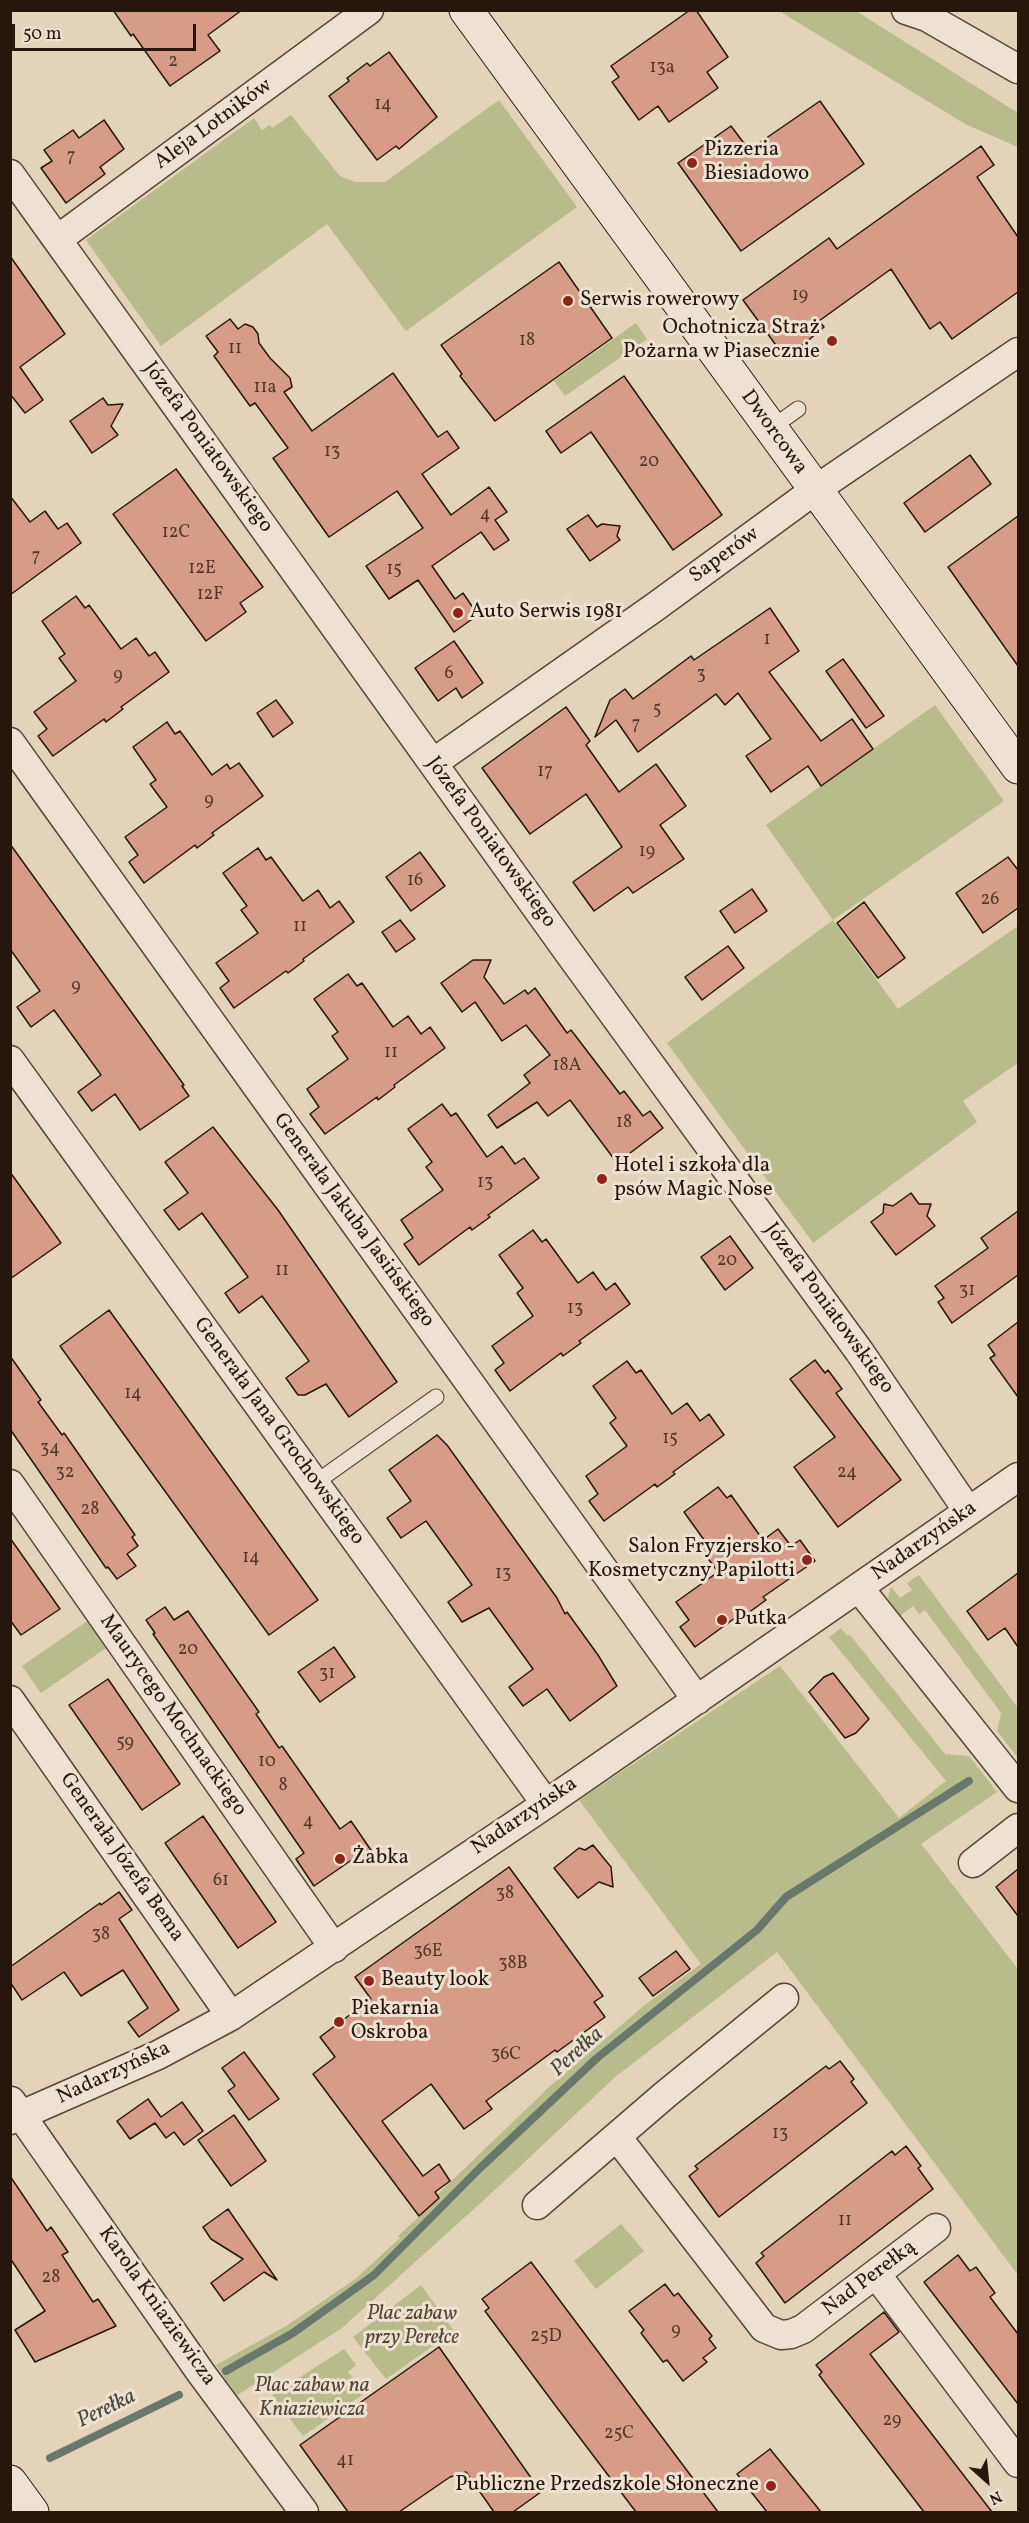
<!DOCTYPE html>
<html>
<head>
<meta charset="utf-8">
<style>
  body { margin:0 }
  #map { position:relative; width:1029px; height:2523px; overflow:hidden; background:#e3d3b8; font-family:Vollkorn,serif }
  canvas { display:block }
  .frame { position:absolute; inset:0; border:12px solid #27170b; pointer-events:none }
  .north { position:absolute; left:957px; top:2451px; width:60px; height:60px; -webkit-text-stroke:4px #ede2d1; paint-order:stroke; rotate:153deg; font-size:16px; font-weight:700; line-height:24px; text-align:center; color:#27170b }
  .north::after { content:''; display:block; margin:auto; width:21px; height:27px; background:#27170b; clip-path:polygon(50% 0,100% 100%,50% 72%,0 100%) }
  .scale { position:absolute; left:12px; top:24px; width:184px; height:27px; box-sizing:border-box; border:3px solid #27170b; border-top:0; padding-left:8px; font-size:18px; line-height:21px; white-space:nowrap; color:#27170b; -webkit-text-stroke:4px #ede2d1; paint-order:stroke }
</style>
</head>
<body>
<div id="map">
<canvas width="1029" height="2523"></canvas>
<div class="frame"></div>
<div class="north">N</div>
<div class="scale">50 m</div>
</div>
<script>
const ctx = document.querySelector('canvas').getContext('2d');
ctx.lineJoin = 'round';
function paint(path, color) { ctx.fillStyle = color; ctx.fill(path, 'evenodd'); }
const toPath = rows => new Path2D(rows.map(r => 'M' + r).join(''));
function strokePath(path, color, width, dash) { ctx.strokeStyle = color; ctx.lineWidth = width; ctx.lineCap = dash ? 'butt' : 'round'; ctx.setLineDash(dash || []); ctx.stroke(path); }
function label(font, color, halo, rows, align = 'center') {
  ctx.font = font + ' Vollkorn,serif'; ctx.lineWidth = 6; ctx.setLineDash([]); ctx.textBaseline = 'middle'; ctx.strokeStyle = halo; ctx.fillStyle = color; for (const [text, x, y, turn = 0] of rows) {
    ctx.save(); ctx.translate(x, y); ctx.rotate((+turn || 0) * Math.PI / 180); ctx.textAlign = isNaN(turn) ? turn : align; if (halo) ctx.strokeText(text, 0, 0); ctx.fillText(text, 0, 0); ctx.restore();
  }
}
paint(toPath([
  [779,11,856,11,1018,113,1018,147,967,125],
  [499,100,577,207,406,331,327,224,161,346,86,240,254,118,262,130,270,125,272,128,291,115,340,176,355,182,385,182],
  [636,323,647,339,565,396,554,381],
  [935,705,1004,801,833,920,898,1009,1018,926,1018,1063,963,1101,977,1122,813,1243,667,1043,833,920,766,825],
  [919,1575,1018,1708,1018,1758,997,1731,1001,1713,925,1610,919,1614,913,1606,900,1616,893,1607,888,1598,891,1587,900,1598,912,1590,907,1583],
  [90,1619,109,1646,41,1693,22,1666],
  [841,1628,848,1636,850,1635,945,1754,969,1756,997,1792,921,1844,1018,1969,1018,2275,777,1952,614,2078,496,2189,342,2328,236,2396,216,2365,286,2326,354,2280,400,2238,398,2236,439,2198,437,2195,548,2088,646,2004,701,1964,579,1800,780,1666,899,1818,946,1781,829,1637],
  [621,2224,644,2251,596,2289,574,2261],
  [421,2285,454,2331,386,2379,353,2337],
  [344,2349,356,2365,348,2372,365,2393,303,2436,272,2395]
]), '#b8bb8c');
strokePath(toPath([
  [226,2371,293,2333,374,2275,479,2169,597,2058,757,1930,786,1897,969,1781],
  [50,2458,179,2395]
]), '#6a786b', 8);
const building = toPath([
  [113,10,242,10,208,35,220,51,170,86,133,34,131,36,113,10],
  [690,10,696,10,728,57,707,72,718,88,669,122,658,106,639,120,612,82,619,77,611,66,690,10],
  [389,52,437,117,399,149,396,146,377,160,329,96,349,81,347,78,367,63,370,66,389,52],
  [820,101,864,164,741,251,678,163,731,126,749,150,820,101],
  [104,120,124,149,100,167,105,174,66,203,41,168,52,161,44,150,73,130,79,138,104,120],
  [981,146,994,165,977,177,1018,237,1018,292,952,339,940,322,930,329,891,269,819,321,824,327,786,359,743,300,829,238,837,249,981,146],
  [10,256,65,334,20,367,43,400,25,413,10,394,10,256],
  [559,262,612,338,495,421,460,376,462,374,441,345,559,262],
  [230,319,238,329,245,324,253,327,258,334,259,343,270,358,290,378,292,387,284,392,312,431,393,373,438,437,447,431,459,448,422,474,451,515,489,487,507,512,495,520,509,540,494,550,481,532,432,566,455,599,463,593,478,615,454,632,418,580,389,599,366,566,423,528,397,491,329,537,273,458,288,448,255,403,250,406,214,356,218,352,206,336,230,319],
  [624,376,722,515,673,550,591,432,561,453,546,431,624,376],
  [103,398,108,405,123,404,111,426,118,435,92,453,70,421,103,398],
  [970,455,991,484,925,532,904,503,970,455],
  [176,469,263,587,240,603,246,612,206,641,113,514,176,469],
  [10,496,30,522,45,511,58,529,67,523,81,543,10,595,10,496],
  [588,515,597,527,602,524,620,526,617,536,620,540,590,561,567,529,588,515],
  [1018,516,1018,666,948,567,1018,516],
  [76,596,85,608,89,605,121,649,136,638,149,656,155,652,169,672,121,707,123,709,106,722,104,719,53,756,38,736,47,729,34,712,76,681,59,658,65,654,42,621,76,596],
  [770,608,799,651,769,672,821,741,852,719,873,749,821,786,808,766,771,792,746,756,771,739,738,693,725,705,716,694,638,752,616,720,595,737,610,700,625,689,633,699,691,656,694,660,770,608],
  [454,641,483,683,462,698,456,688,438,701,415,668,454,641],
  [843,659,884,716,866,728,826,671,843,659],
  [276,700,293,723,273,737,257,713,276,700],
  [566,707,590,741,586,745,619,792,656,764,686,806,660,825,684,859,633,893,628,887,594,911,573,882,622,847,586,794,530,834,482,768,566,707],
  [167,722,175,734,180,731,212,775,227,764,230,769,239,763,263,796,212,833,214,835,197,848,195,845,144,883,129,862,138,855,125,837,167,807,150,784,156,780,133,747,167,722],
  [10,844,184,1085,182,1086,189,1096,140,1130,115,1094,92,1111,78,1092,101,1075,54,1010,31,1027,17,1007,40,991,10,949,10,844],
  [258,848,266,860,271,857,303,901,318,890,330,908,339,901,354,922,303,959,304,961,288,973,286,971,234,1008,220,988,229,981,216,963,258,933,241,910,247,906,223,873,258,848],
  [420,852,445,886,411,911,386,877,420,852],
  [1008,857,1018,870,1018,908,983,933,956,893,1008,857],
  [752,889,767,911,735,933,720,911,752,889],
  [864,902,905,958,878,978,837,923,864,902],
  [400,920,415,939,396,952,382,932,400,920],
  [728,946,744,968,702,1000,685,977,728,946],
  [473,960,491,960,484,977,504,1004,525,990,528,994,535,988,567,1033,571,1030,620,1094,624,1091,643,1116,650,1111,663,1128,617,1163,570,1100,548,1116,537,1102,497,1128,488,1115,530,1083,524,1075,550,1055,526,1025,502,1041,475,1002,462,1012,441,983,473,960],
  [348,974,357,986,362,983,393,1027,408,1016,421,1034,430,1027,445,1048,394,1085,395,1087,378,1100,377,1097,325,1134,310,1114,319,1107,307,1089,348,1059,332,1036,338,1032,314,999,348,974],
  [442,1104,451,1116,456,1113,487,1157,502,1146,515,1164,524,1158,539,1178,488,1215,490,1217,472,1230,470,1227,419,1265,404,1244,413,1238,401,1220,443,1190,426,1167,432,1162,408,1129,442,1104],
  [213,1127,278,1210,397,1382,349,1417,326,1384,305,1395,298,1395,286,1378,309,1361,262,1296,239,1313,225,1293,248,1277,202,1213,179,1230,164,1210,188,1193,165,1162,213,1127],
  [10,1172,61,1243,10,1279,10,1172],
  [911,1193,919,1204,931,1204,927,1216,935,1226,896,1255,871,1222,883,1213,884,1204,893,1206,911,1193],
  [1018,1211,1018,1275,952,1323,938,1302,944,1298,935,1286,988,1248,981,1238,1018,1211],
  [533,1230,542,1242,546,1239,578,1283,593,1272,606,1290,615,1283,630,1304,579,1341,581,1343,563,1356,561,1353,510,1391,495,1370,504,1363,492,1346,533,1316,517,1293,523,1288,499,1255,533,1230],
  [730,1236,753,1268,725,1290,701,1257,730,1236],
  [109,1310,318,1600,269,1635,60,1346,109,1310],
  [1018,1322,1018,1397,990,1358,995,1355,988,1345,1018,1322],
  [10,1356,41,1400,38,1402,62,1435,64,1433,135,1535,132,1537,138,1546,127,1554,136,1566,117,1579,108,1567,106,1568,10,1429,10,1356],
  [815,1360,825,1373,828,1370,842,1389,836,1393,901,1480,838,1527,794,1467,835,1437,790,1379,815,1360],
  [627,1361,636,1373,641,1370,672,1414,687,1403,700,1421,709,1414,724,1435,673,1472,675,1474,657,1487,655,1484,604,1521,589,1501,598,1494,586,1476,627,1446,610,1423,616,1418,593,1386,627,1361],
  [437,1435,447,1445,557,1598,565,1614,567,1612,598,1655,617,1686,570,1721,547,1689,523,1706,509,1687,533,1669,489,1608,462,1622,448,1602,472,1585,426,1521,401,1538,387,1518,411,1501,389,1470,437,1435],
  [718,1487,727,1498,731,1495,763,1540,778,1529,791,1546,800,1540,815,1561,763,1597,766,1600,748,1613,746,1610,695,1647,680,1627,689,1620,676,1602,718,1572,701,1549,707,1544,684,1512,718,1487],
  [10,1538,60,1609,21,1635,10,1620,10,1538],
  [1018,1573,1018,1647,1005,1628,988,1640,967,1611,1018,1573],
  [165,1607,174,1620,188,1611,259,1712,256,1714,279,1748,282,1746,340,1829,351,1821,373,1853,357,1864,353,1859,314,1886,296,1859,304,1853,153,1634,155,1633,146,1620,165,1607],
  [334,1647,355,1677,320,1702,298,1672,334,1647],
  [833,1673,869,1719,856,1733,845,1738,809,1692,824,1677,833,1673],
  [108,1679,180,1784,142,1810,69,1705,108,1679],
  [203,1816,276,1922,238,1948,165,1843,203,1816],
  [593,1845,611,1867,613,1887,599,1882,578,1898,554,1868,579,1848,585,1850,593,1845],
  [509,1867,603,1996,594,2002,605,2017,557,2052,555,2050,486,2101,492,2109,464,2129,431,2084,382,2121,423,2176,439,2164,450,2181,435,2192,439,2198,419,2216,313,2074,335,2057,320,2037,371,1999,355,1977,509,1867],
  [1018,1869,1018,1916,996,1887,1018,1869],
  [119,1892,132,1910,119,1919,179,2010,139,2037,128,2022,148,2008,123,1970,81,1996,64,1972,22,2000,10,1982,10,1967,100,1903,101,1905,119,1892],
  [676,1951,690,1969,653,1996,639,1978,676,1951],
  [244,2052,279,2099,249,2120,228,2091,235,2086,222,2068,244,2052],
  [840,2061,854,2079,851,2082,867,2103,719,2217,689,2176,698,2169,695,2166,826,2066,829,2069,840,2061],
  [148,2099,161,2117,182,2102,203,2131,184,2145,174,2132,166,2138,155,2123,130,2139,117,2121,148,2099],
  [234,2115,266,2161,231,2186,198,2140,234,2115],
  [906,2146,921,2166,918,2168,933,2189,785,2303,756,2263,764,2256,761,2253,892,2151,895,2155,906,2146],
  [10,2176,47,2231,51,2227,68,2252,62,2255,93,2302,98,2299,116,2326,35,2362,15,2330,45,2311,10,2258,10,2176],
  [228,2209,277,2280,264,2272,224,2301,211,2283,243,2259,211,2239,203,2227,228,2209],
  [958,2255,970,2271,976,2267,995,2293,990,2297,1018,2334,1018,2404,924,2282,958,2255],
  [531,2262,608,2365,718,2512,636,2512,555,2405,485,2311,489,2308,482,2299,531,2262],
  [665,2284,674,2296,678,2293,712,2336,709,2339,716,2348,703,2358,707,2362,683,2381,667,2360,663,2362,641,2333,644,2330,629,2311,665,2284],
  [884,2312,899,2332,870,2354,992,2512,924,2512,819,2375,822,2372,816,2365,884,2312],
  [439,2347,541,2492,513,2512,494,2512,466,2472,450,2477,399,2512,348,2512,300,2445,439,2347],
  [770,2449,821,2512,767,2512,737,2474,770,2449]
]);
paint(building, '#d69c87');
strokePath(building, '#27170b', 1.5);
const lane = toPath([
  [770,429,798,409],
  [315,1483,436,1397]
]);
const street = toPath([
  [906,10,927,17,1018,69],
  [10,174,569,953,859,1351,968,1511],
  [58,239,369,10],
  [10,742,697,1700],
  [433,763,655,607,815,490,1018,352],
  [10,1060,546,1804],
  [10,1484,334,1948],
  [859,1588,1018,1788],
  [10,1700,231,2016],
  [973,1863,1018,1828],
  [11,2101,201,2373,304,2512],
  [10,2120,158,2055,231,2016,546,1804,1018,1477],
  [617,2137,764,2328,781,2335,791,2334,803,2329,936,2228],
  [537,2205,666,2094,784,1998],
  [876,2274,1018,2463]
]);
const secondary = toPath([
  [466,10,1018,767],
  [10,2482,32,2512]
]);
strokePath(lane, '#564636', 17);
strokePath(street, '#564636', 31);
strokePath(secondary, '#27170b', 35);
strokePath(lane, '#ede2d1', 15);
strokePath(street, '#ede2d1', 28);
strokePath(secondary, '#ede2d1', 33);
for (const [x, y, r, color] of [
  [692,163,6,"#8f2418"],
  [568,301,6,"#8f2418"],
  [832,341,6,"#8f2418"],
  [458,613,6,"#8f2418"],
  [602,1179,6,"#8f2418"],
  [807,1560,6,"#8f2418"],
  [722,1620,6,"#8f2418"],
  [340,1859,6,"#8f2418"],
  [369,1981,6,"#8f2418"],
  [339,2022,6,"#8f2418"],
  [771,2486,6,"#8f2418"]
]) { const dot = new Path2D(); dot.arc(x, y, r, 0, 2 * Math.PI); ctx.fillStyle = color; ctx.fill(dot); strokePath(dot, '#ede2d1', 2); }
label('18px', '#53382a', null, [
  ["2",173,63],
  ["13a",662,69],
  ["14",383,106],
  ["7",71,158],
  ["19",800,297],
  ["18",527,342],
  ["11",235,350],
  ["11a",265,389],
  ["13",332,453],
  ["20",649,463],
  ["4",485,516],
  ["12C",176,534],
  ["7",36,558],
  ["12E",202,570],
  ["15",394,571],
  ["12F",210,596],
  ["1",767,641],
  ["6",449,675],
  ["3",701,676],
  ["9",118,677],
  ["5",657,711],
  ["7",636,726],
  ["17",545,773],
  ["9",209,802],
  ["19",647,853],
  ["16",415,882],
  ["26",990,901],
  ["11",300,928],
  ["9",76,988],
  ["11",391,1054],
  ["18A",567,1067],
  ["18",624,1124],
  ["13",485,1184],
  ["20",727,1262],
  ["11",282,1272],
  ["31",967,1292],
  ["13",575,1310],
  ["14",133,1395],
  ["15",670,1440],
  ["34",50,1450],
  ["32",65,1474],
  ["24",847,1474],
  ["28",90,1511],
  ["14",251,1559],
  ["13",503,1575],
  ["20",188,1651],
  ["31",327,1675],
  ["59",125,1744],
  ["10",267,1763],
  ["8",283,1787],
  ["4",308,1823],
  ["61",221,1882],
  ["38",505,1895],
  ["38",101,1936],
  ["36E",428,1953],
  ["38B",513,1965],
  ["36C",506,2056],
  ["13",780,2135],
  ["11",845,2222],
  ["28",51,2279],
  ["9",676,2332],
  ["25D",546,2338],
  ["29",892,2422],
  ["25C",619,2435],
  ["41",345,2462]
]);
label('21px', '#27170b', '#ede2d1', [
  ["Aleja Lotników",214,125,-36],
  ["Dworcowa",773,433,54],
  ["Józefa Poniatowskiego",207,448,54],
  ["Saperów",725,556,-36],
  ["Józefa Poniatowskiego",490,843,54],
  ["Generała Jakuba Jasińskiego",353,1221,54],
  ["Józefa Poniatowskiego",828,1309,54],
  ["Generała Jana Grochowskiego",278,1432,54],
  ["Nadarzyńska",925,1542,-35],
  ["Maurycego Mochnackiego",172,1716,55],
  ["Nadarzyńska",525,1817,-34],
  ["Generała Józefa Bema",121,1858,55],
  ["Nadarzyńska",114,2074,-25],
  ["Nad Perełką",870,2279,-37],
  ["Karola Kniaziewicza",156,2307,55]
]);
label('21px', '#27170b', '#ede2d1', [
  ["Pizzeria",704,151],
  ["Biesiadowo",704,175],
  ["Serwis rowerowy",580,301],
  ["Ochotnicza Straż",820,329,"right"],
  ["Pożarna w Piasecznie",820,353,"right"],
  ["Auto Serwis 1981",470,613],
  ["Hotel i szkoła dla",614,1167],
  ["psów Magic Nose",614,1191],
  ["Salon Fryzjersko -",795,1548,"right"],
  ["Kosmetyczny Papilotti",795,1572,"right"],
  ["Putka",734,1620],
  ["Żabka",352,1859],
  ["Beauty look",381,1981],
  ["Piekarnia",351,2010],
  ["Oskroba",351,2034],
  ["Publiczne Przedszkole Słoneczne",759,2486,"right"]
], 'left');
label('italic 21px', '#524832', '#ede2d1', [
  ["Plac zabaw",412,2315],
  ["przy Perełce",412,2339],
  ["Plac zabaw na",312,2387],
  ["Kniaziewicza",312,2411]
]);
label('italic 22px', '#48473b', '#ede2d1', [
  ["Perełka",578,2053,-42],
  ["Perełka",107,2410,-26]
]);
</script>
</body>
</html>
